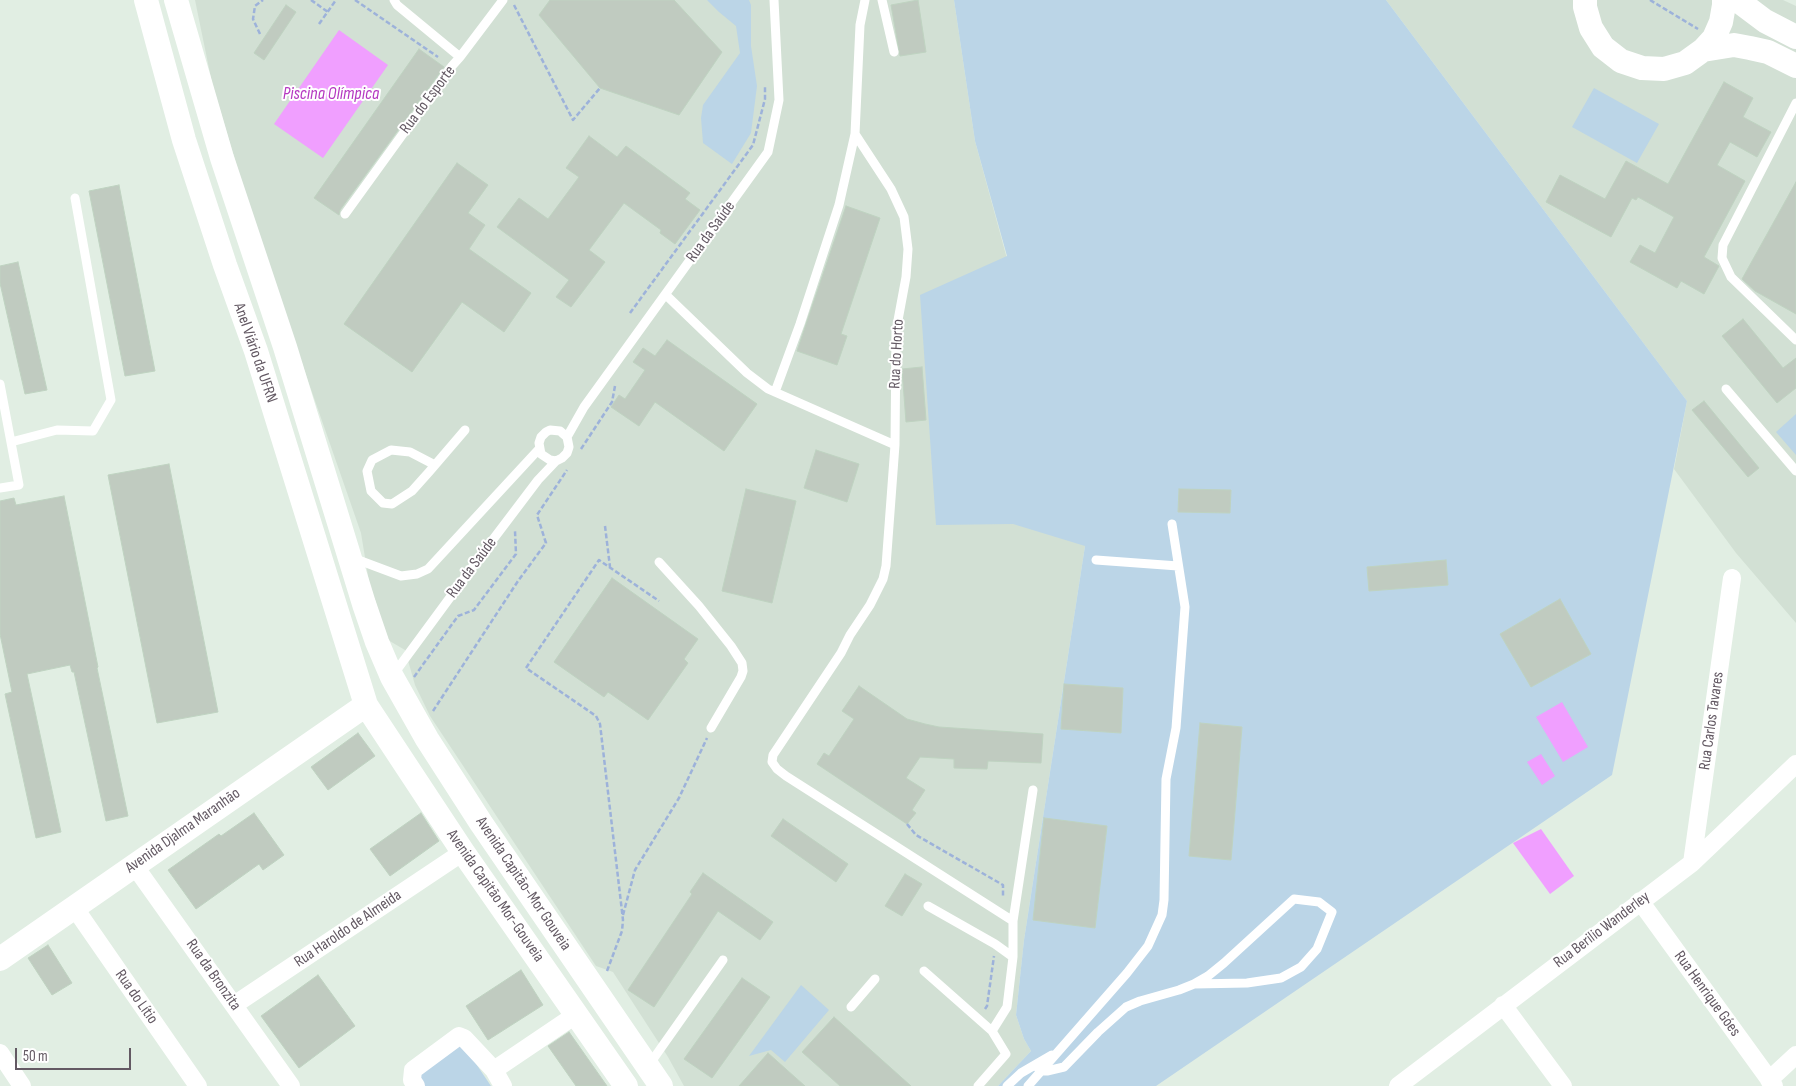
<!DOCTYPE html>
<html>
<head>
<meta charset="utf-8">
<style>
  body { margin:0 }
  #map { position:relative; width:1796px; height:1086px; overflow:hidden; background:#e1eee3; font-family:"Sofia Sans Condensed",sans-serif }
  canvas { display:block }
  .scale { position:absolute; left:15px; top:1048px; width:116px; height:22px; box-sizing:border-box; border:2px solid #635963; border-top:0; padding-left:6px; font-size:15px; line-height:18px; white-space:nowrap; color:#635963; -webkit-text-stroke:4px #fff; paint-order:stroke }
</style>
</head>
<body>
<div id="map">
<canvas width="1796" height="1086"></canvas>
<div class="scale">50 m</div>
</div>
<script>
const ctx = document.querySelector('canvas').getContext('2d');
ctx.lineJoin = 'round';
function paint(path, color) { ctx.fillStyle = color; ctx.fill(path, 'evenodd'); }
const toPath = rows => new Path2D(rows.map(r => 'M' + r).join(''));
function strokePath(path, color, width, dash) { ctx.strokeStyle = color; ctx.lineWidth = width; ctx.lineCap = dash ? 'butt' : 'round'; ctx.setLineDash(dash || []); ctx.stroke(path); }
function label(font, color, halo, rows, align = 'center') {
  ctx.font = font + ' "Sofia Sans Condensed",sans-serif'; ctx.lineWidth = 4; ctx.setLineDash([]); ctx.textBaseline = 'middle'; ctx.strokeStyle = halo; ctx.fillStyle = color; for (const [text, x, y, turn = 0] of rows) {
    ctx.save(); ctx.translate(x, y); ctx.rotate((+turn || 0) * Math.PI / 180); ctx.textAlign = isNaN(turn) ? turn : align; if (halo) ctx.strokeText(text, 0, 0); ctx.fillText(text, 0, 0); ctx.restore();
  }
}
paint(toPath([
  [195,0,954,0,975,141,1085,546,1024,940,1016,1015,1024,1039,1031,1051,998,1086,684,1086,668,1057,613,972,596,966,430,716,415,685,405,650,388,640,369,582,361,533,258,237,212,83],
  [1386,0,1783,0,1796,6,1796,623,1736,553,1674,469,1687,401]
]), '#d2e0d4');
paint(toPath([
  [707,0,749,0,751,5,751,46,757,86,751,133,732,164,703,143,701,118,703,105,740,53,736,26,719,12],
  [954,0,1386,0,1687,401,1612,775,1156,1086,998,1086,1031,1051,1024,1039,1016,1015,1024,940,1085,546,1013,524,936,525,920,295,1007,256,975,141],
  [1594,88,1659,124,1637,163,1572,127],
  [1796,414,1796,455,1776,432],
  [801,985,829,1010,785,1062,771,1050,749,1056],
  [460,1040,491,1086,425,1086,416,1072]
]), '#bbd5e7');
paint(toPath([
  [339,30,388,65,323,158,274,124],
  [1562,702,1588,747,1563,762,1536,717],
  [1541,754,1555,776,1542,785,1527,762],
  [1541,829,1574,876,1550,894,1513,843]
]), '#f09fff');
const building = toPath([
  [550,0,674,0,722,52,679,115,600,88,539,15,550,0],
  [918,0,926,52,900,56,891,5,918,0],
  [286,5,296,12,264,60,254,53,286,5],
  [419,49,444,67,340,210,339,215,314,198,419,49],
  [1724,82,1753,98,1743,117,1771,132,1757,157,1730,142,1717,165,1745,181,1704,257,1719,266,1704,294,1681,281,1677,288,1630,262,1640,245,1655,253,1674,217,1638,197,1636,200,1632,198,1611,237,1546,202,1560,175,1605,199,1626,161,1668,184,1724,82],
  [589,136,617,157,626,146,690,193,685,199,700,210,675,244,660,233,661,230,624,203,589,250,605,262,571,307,556,297,569,280,497,227,519,198,548,219,579,177,566,168,589,136],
  [457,163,488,185,468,213,485,225,469,249,531,293,504,332,462,302,412,372,344,324,457,163],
  [1796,182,1796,314,1755,291,1742,279,1796,182],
  [119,185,155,371,125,376,89,191,119,185],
  [846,206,880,218,841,334,847,336,837,365,797,351,846,206],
  [18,262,47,390,25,394,0,283,0,266,18,262],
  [1743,319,1783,368,1796,358,1796,388,1777,403,1722,336,1743,319],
  [667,340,757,404,724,451,655,402,639,426,611,407,619,395,625,399,645,370,633,362,643,348,655,356,667,340],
  [922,367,926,420,906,422,902,369,922,367],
  [1704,401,1759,468,1748,477,1692,410,1704,401],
  [816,450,859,464,847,502,804,488,816,450],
  [169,464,218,712,157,723,108,475,169,464],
  [746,489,796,501,772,603,722,591,746,489],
  [1179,489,1231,490,1230,513,1178,512,1179,489],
  [64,496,98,667,97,668,128,816,106,821,74,672,72,672,70,665,27,674,61,832,36,838,5,694,12,692,0,634,0,501,14,498,16,505,64,496],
  [1446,560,1448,585,1369,591,1367,567,1446,560],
  [612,578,698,639,684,659,688,663,648,720,608,692,604,697,554,662,612,578],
  [1560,599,1591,654,1531,687,1500,634,1560,599],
  [1064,684,1123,688,1121,733,1061,729,1064,684],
  [859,686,907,719,925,724,939,727,1043,734,1041,763,988,761,987,769,954,768,954,759,920,757,906,778,925,790,912,810,916,813,907,824,817,764,824,753,829,756,854,719,842,711,859,686],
  [1200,723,1242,727,1231,860,1189,856,1200,723],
  [358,733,375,756,328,790,311,767,358,733],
  [254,813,284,855,263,870,259,864,196,909,168,870,219,834,221,836,254,813],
  [421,813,439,841,390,876,370,849,421,813],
  [1044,818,1107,826,1095,928,1033,920,1044,818],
  [783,819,848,864,836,882,771,836,783,819],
  [703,873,773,922,760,940,718,911,654,1007,628,990,692,894,690,892,703,873],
  [905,874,922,884,902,916,885,906,905,874],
  [48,945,72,983,52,995,28,958,48,945],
  [521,970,543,1005,488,1040,466,1006,521,970],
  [318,975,355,1026,299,1068,261,1016,318,975],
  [742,978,770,997,712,1078,684,1059,742,978],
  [834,1017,911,1086,840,1086,802,1052,834,1017],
  [569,1032,607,1086,576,1086,548,1046,569,1032],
  [768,1053,787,1070,805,1086,739,1086,768,1053]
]);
paint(building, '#c0cbc0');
strokePath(building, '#bfd3c1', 1);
strokePath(toPath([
  [311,0,328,12],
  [355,0,438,57],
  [1650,0,1698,29],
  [514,5,573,120,600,88],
  [319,24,336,0],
  [260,34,253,19,255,6,263,0],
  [630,313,753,145,765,99,765,86],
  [581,449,612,402,615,386],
  [605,526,610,567],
  [414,677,458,616,474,610,516,554,515,531],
  [433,711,518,581,546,543,537,515,567,470],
  [907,824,916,835,1003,885,1003,897],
  [623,915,635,870,679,798,707,738],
  [607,971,622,931,623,920,600,724,596,716,526,668,599,560,659,601],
  [985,1009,987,1006,994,956]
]), '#9db2da', 2.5, [5, 2.5]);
strokePath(toPath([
  [882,0,894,52],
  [460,57,503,0],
  [1796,103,1723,245,1722,258,1731,277,1796,340],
  [345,214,452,66,460,57,397,5,394,0],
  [666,295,747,373,768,389,895,445,896,331,906,277,908,249,904,217,891,189,855,134,860,25,865,0],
  [0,384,19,485,0,488],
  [1726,389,1796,471],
  [775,392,800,324,839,205,855,134],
  [567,437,560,431,550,430,546,432,541,437,539,443,541,454,550,460,556,461,562,458,567,453,569,447,567,437,584,407,768,152,779,100,774,0],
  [11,442,57,430,93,431,111,400,75,198],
  [895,445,886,566,883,579,870,605,850,635,841,653,773,755,772,762,777,769,786,776,1013,921],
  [435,465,410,452,391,450,372,460,367,471,371,491,383,503,392,504,412,491,429,472,465,430],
  [353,558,401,576,417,574,428,569,539,449],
  [1096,560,1178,566],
  [659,562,699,606,731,646,742,663,743,671,741,677,711,728],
  [393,675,482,554,538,480,556,461],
  [928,906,995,944,1013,957],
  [924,971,992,1031,1006,1054,978,1086],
  [851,1007,875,979],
  [992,1031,1007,1007,1013,957,1013,921,1033,790],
  [649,1065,723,960],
  [1035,1065,1041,1071,1047,1071,1064,1067,1098,1032,1126,1007,1140,1001,1179,990,1194,984,1208,976,1224,963,1294,899,1319,902,1332,912,1317,949,1301,967,1281,978,1247,983,1194,984],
  [1007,1086,1021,1073,1052,1055],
  [1028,1086,1127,973,1148,946,1162,915,1164,900,1166,779,1176,728,1185,607,1172,524]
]), '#fff', 9);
strokePath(toPath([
  [1692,863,1732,578],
  [134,865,291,1086],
  [1640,901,1774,1086],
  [74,907,198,1086],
  [234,1005,463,852],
  [1503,1005,1563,1086],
  [0,1053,22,1086],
  [494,1070,577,1014],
  [1769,1080,1796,1055],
  [416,1086,412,1080,413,1070,459,1036,464,1038,494,1070,503,1086],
  [1398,1086,1692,863,1796,764]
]), '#fff', 18);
strokePath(toPath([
  [146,0,184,140,225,265,256,351,366,705,463,852,626,1086],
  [176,0,222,158,285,347,364,604,377,642,392,677,427,739,481,823,661,1086],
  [1585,0,1585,7,1591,28,1603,47,1621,61,1642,68,1664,69,1685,63,1703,50,1714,38,1721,22,1724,5,1724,0],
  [1737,0,1765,21,1796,37],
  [1703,50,1734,45,1750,48,1768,52,1796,66],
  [0,959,366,705]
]), '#fff', 24);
label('16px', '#635963', '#fff', [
  ["Rua do Esporte",428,100,-53],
  ["Rua da Saúde",711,232,-54],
  ["Anel Viário da UFRN",255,353,71],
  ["Rua do Horto",897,354,-87],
  ["Rua da Saúde",472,568,-53],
  ["Rua Carlos Tavares",1712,721,-82],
  ["Avenida Djalma Maranhão",183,831,-35],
  ["Avenida Capitão-Mor Gouveia",523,884,56],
  ["Avenida Capitão Mor-Gouveia",495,896,55],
  ["Rua Haroldo de Almeida",348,929,-34],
  ["Rua Berilio Wanderley",1602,930,-37],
  ["Rua da Bronzita",213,975,55],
  ["Rua Henrique Góes",1707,994,54],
  ["Rua do Lítio",136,997,55]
]);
label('italic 18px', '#b539c1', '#fff', [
  ["Piscina Olímpica",331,94]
]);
</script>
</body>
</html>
